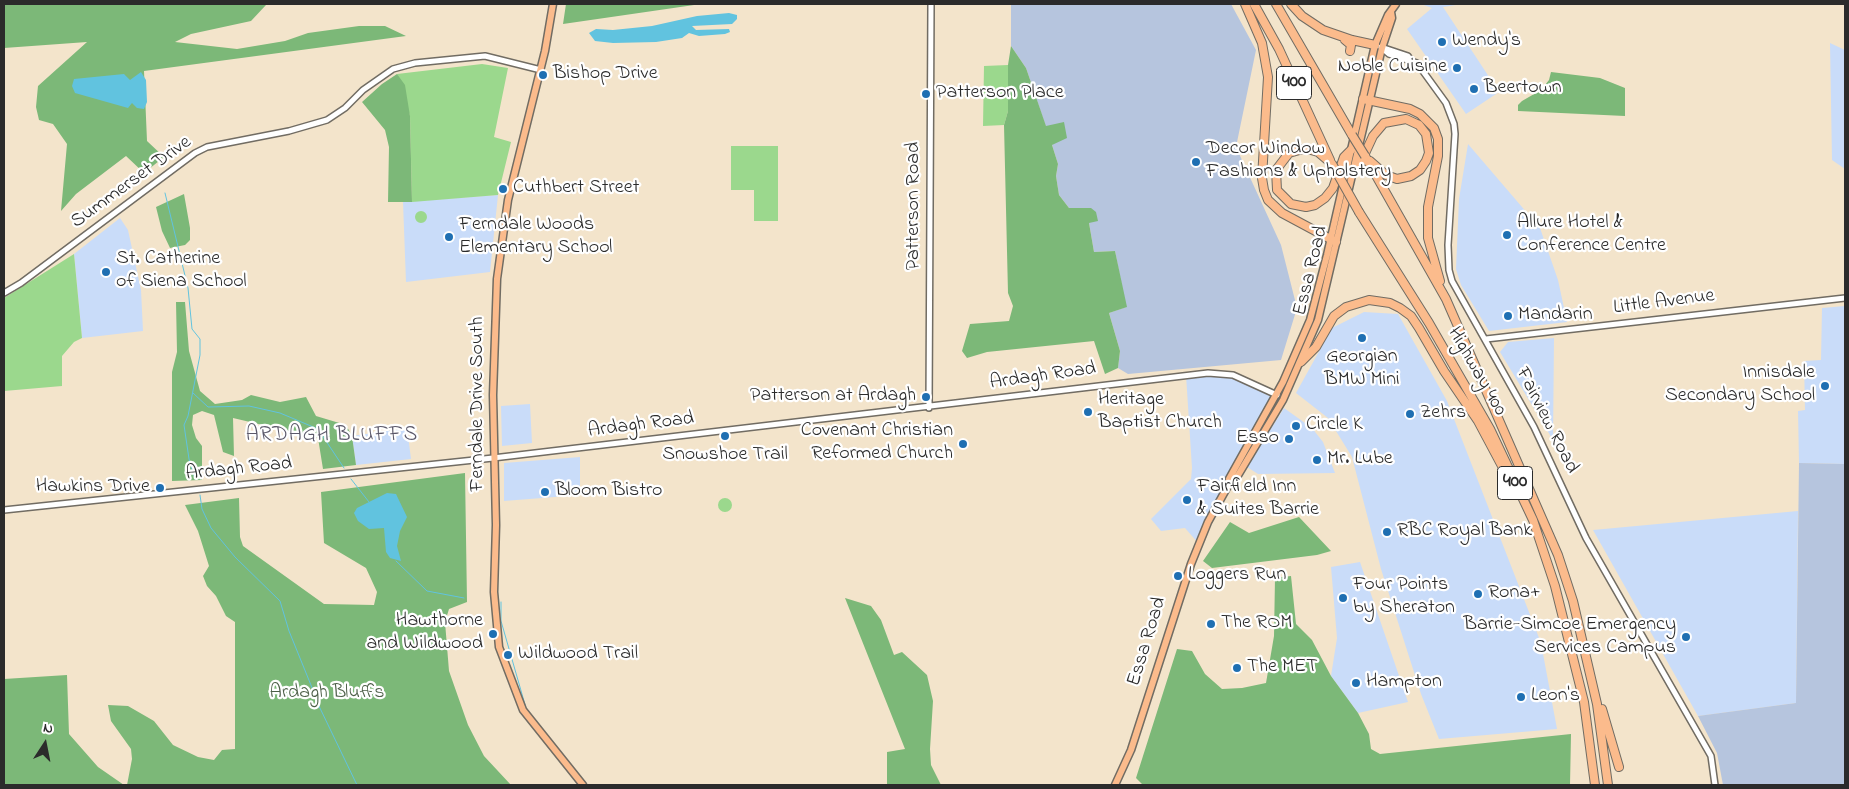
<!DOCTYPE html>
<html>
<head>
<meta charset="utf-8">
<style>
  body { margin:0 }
  #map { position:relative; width:1849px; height:789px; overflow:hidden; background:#f3e4cb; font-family:"Indie Flower",sans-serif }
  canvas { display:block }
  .frame { position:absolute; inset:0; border:5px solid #2b2b2b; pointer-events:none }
  .north { position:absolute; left:20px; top:719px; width:50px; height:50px; -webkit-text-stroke:4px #fff; paint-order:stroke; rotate:11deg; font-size:14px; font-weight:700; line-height:20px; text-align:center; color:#2b2b2b }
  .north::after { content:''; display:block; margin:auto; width:18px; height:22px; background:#2b2b2b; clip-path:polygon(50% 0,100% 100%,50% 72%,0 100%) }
</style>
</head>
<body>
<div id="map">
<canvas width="1849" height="789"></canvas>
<div class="frame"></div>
<div class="north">N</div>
</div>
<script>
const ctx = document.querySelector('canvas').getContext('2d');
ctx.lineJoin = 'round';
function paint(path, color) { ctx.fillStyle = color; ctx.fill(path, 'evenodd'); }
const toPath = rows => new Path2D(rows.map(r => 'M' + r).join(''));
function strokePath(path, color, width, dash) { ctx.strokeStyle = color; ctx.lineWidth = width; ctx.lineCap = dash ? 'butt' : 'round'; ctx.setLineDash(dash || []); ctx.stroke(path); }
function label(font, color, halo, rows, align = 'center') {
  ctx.font = font + ' "Indie Flower",sans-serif'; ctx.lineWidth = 4.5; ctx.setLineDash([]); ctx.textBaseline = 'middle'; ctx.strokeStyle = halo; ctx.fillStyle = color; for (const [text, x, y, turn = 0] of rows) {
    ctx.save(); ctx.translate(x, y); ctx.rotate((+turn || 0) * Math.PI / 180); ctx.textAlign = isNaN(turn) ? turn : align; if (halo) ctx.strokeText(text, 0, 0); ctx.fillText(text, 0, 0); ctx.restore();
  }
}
paint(toPath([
  [1421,4,1462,4,1443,7,1499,92,1466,114,1407,29,1432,8],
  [1830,43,1845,50,1845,169,1832,160],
  [1468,144,1540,228,1558,280,1567,322,1489,331,1461,285,1456,269,1459,199],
  [498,195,490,272,406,282,403,202],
  [120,218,128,230,141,290,143,331,82,338,74,254],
  [1845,306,1845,464,1799,463,1798,411,1805,410,1804,361,1821,360,1822,308],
  [1364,312,1398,314,1447,401,1541,643,1557,729,1439,739,1421,694,1381,569,1352,457,1328,418,1296,393,1332,328],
  [1554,338,1553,440,1500,352,1508,342],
  [1221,373,1277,395,1276,405,1229,484,1199,544,1185,528,1161,531,1151,519,1191,479,1192,468,1186,375],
  [530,404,532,443,502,446,501,406],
  [1284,408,1312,428,1323,442,1335,473,1258,474,1247,467],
  [407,428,411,459,356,465,352,436],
  [580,457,580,495,504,501,504,463],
  [1798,511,1796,703,1698,716,1593,530],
  [1360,562,1408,702,1358,713,1331,676,1337,638,1331,567]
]), '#c9dcf9');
paint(toPath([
  [1011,4,1231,4,1256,50,1236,147,1281,245,1297,308,1281,360,1128,374,1118,368,1120,351,1109,313,1126,307,1115,251,1094,252,1089,223,1090,208,1069,208,1059,195,1056,176,1058,164,1052,145,1064,123,1046,127,1026,68,1011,46],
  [1799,463,1845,464,1845,785,1723,785,1717,753,1698,716,1796,703]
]), '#b6c5de');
paint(toPath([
  [482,64,508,68,494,137,511,142,498,195,412,202,410,116,397,74],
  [1008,65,1008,111,1004,125,983,126,984,66],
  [731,146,778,146,778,221,754,221,754,190,731,190],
  '415 217a6 6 0 1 1 12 0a6 6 0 1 1-12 0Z',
  [74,254,82,338,74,342,62,356,62,386,4,391,4,298],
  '718 505a7 7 0 1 1 14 0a7 7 0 1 1-14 0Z'
]), '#9bd88d');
paint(toPath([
  [4,4,273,4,266,5,251,21,191,34,175,42,237,49,285,41,308,33,359,26,385,26,406,36,144,71,147,141,164,157,144,173,126,156,76,194,61,211,67,144,53,124,39,120,36,107,38,86,87,42,4,48],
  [566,4,701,4,563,24],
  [1011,46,1026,68,1046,126,1064,122,1067,138,1052,145,1058,164,1056,176,1059,195,1069,208,1091,208,1096,212,1098,221,1089,223,1094,252,1115,251,1127,307,1109,313,1120,351,1118,368,1105,374,1094,341,987,352,967,358,962,351,970,324,1009,321,1013,306,1008,293,1004,125,1008,111,1008,65],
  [1551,72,1600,78,1625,88,1625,116,1518,111,1518,105,1522,101,1541,90,1549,80],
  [397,74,405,85,410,116,412,202,388,202,389,147,385,130,362,102,382,84],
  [184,194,190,228,190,240,185,245,170,248,162,231,156,207],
  [176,302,185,302,189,351,200,391,215,404,242,400,251,395,280,402,306,397,316,416,346,425,352,436,356,465,323,469,318,438,233,418,234,456,223,452,214,415,202,411,193,415,192,425,196,438,202,446,202,480,172,481,172,372,177,352],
  [465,473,467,602,449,609,445,622,449,671,468,725,484,756,511,785,127,785,132,759,131,749,111,721,108,705,128,706,154,721,173,745,198,757,214,760,222,750,235,749,235,622,226,616,216,596,207,586,203,576,209,566,198,531,185,505,239,498,240,537,243,546,324,604,374,605,377,592,366,568,324,543,321,492],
  [1299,517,1331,551,1317,555,1212,568,1203,561,1230,522,1249,533],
  [1291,576,1296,624,1312,640,1331,676,1358,713,1369,734,1371,749,1380,754,1571,734,1570,785,1143,785,1136,778,1177,649,1192,651,1205,674,1222,689,1242,688,1266,683,1274,636,1275,578],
  [845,598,871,606,881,620,894,655,902,652,927,675,933,701,930,749,931,765,941,785,887,785,887,752,905,749],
  [67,675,69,734,98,767,124,785,4,785,4,679]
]), '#7cb878');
paint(toPath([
  [729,13,737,15,737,19,732,24,692,26,696,30,729,29,730,32,725,34,699,36,689,33,682,38,656,42,613,43,595,41,589,33,596,29,613,30,652,26,697,16],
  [141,72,146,80,147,102,144,109,137,108,132,103,128,108,75,93,72,86,74,79,124,74,130,80],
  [387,493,396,494,407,517,400,531,397,546,401,561,390,558,386,552,384,528,369,529,358,521,354,513,357,508]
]), '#61c3df');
strokePath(toPath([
  [165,193,188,288,192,329,200,339,200,355,188,416,184,425,189,459,195,479],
  [193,393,208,407,249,406,280,413,318,429,344,468],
  [351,479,369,502],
  [200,495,202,509,211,528,235,557,280,601,289,631,317,700],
  [396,561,427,591,464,598],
  [501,602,501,621,526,708],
  [318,704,357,785]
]), '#61c3df', 1);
const minor = toPath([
  [1381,47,1408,56,1411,61],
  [1382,48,1389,54,1417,63,1446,103,1454,124,1455,134,1448,245,1449,270,1452,281,1534,427,1586,538,1711,756,1715,785],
  [4,293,21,283,195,153,207,147,289,131,327,120,345,108,363,90,393,69,415,63,485,56,541,70],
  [1486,339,1845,298],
  [929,408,931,4],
  [4,510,493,458,1208,373,1233,375,1277,395]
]);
const major = toPath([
  [553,4,545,51,508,200,497,279,493,395,496,525,494,592,499,647,523,710,583,785],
  [1229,484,1234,482,1283,400,1318,320,1382,48,1392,18,1391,12],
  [1115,785,1131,750,1191,564,1208,522,1229,484,1229,479,1283,382,1310,320,1327,255,1375,45,1388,15,1396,4]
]);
const highway = toPath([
  [1245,4,1262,43,1268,77,1262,178,1264,190,1268,200,1282,213,1336,242],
  [1254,4,1279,49,1330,160],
  [1276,4,1352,135],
  [1291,4,1302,16,1323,30,1352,40,1375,45],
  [1345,40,1351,45,1350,51],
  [1363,99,1410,109,1420,114,1434,128,1438,139,1438,156,1428,207,1428,238,1440,281],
  [1365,156,1446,299,1558,555,1573,601,1597,704,1608,785],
  [1332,164,1318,152,1311,150,1303,149,1289,153,1276,170,1277,190,1291,204,1306,207,1315,205,1325,198,1333,188,1344,157,1351,150],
  [1353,172,1361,162,1373,136,1384,123,1406,119,1419,125,1426,134,1429,153,1426,161,1420,170,1411,176,1397,179,1386,175,1370,161],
  [1359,212,1429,323,1490,429,1533,520,1555,586,1584,702,1595,785],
  [1301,362,1316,347,1334,316,1346,307,1369,300,1390,303,1400,308,1411,316,1419,328,1444,371,1478,421,1502,466],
  [1602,709,1619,767]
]);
strokePath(minor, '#716c63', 8);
strokePath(major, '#716c63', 9);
strokePath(highway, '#716c63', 10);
strokePath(minor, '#fff', 5);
strokePath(major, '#fbbb8c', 6);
strokePath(highway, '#fbbb8c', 8);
const highwayBridge = toPath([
  [1352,135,1365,156],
  [1332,164,1359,212]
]);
strokePath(highwayBridge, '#716c63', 10, []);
strokePath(highwayBridge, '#fbbb8c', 8);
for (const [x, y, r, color] of [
  [1442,42,5,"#1f6fb2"],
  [1457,68,5,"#1f6fb2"],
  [543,75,5,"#1f6fb2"],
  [1474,89,5,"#1f6fb2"],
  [926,94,5,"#1f6fb2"],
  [1196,162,5,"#1f6fb2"],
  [503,189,5,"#1f6fb2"],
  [1507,235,5,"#1f6fb2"],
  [449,237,5,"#1f6fb2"],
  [106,272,5,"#1f6fb2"],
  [1508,316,5,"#1f6fb2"],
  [1362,338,5,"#1f6fb2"],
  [1825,386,5,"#1f6fb2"],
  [926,397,5,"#1f6fb2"],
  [1088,412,5,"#1f6fb2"],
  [1410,414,5,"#1f6fb2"],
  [1296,426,5,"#1f6fb2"],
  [725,436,5,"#1f6fb2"],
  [1289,439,5,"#1f6fb2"],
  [963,444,5,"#1f6fb2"],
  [1317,460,5,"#1f6fb2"],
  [160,488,5,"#1f6fb2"],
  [545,492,5,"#1f6fb2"],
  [1187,500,5,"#1f6fb2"],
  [1387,532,5,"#1f6fb2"],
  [1178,576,5,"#1f6fb2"],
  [1478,594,5,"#1f6fb2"],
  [1343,598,5,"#1f6fb2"],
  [1211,624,5,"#1f6fb2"],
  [493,634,5,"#1f6fb2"],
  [1686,637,5,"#1f6fb2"],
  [508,655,5,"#1f6fb2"],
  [1237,668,5,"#1f6fb2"],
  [1356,683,5,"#1f6fb2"],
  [1521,697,5,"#1f6fb2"]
]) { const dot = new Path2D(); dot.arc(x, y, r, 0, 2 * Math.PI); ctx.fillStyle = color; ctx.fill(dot); strokePath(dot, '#fff', 2); }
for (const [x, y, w] of [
  [1294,83,35],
  [1515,483,35]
]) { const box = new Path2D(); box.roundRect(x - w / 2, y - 16.5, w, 33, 4); ctx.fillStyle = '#fff'; ctx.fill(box); strokePath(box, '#2b2b2b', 1); }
label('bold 19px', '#2b2b2b', null, [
  ["400",1294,83],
  ["400",1515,483]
]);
label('20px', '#2b2b2b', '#fff', [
  ["Wendy's",1452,42],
  ["Noble Cuisine",1447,68,"right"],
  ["Bishop Drive",553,75],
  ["Beertown",1484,89],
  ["Patterson Place",936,94],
  ["Decor Window",1206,150],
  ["Fashions & Upholstery",1206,173],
  ["Cuthbert Street",513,189],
  ["Allure Hotel &",1517,224],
  ["Conference Centre",1517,247],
  ["Ferndale Woods",459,226],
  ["Elementary School",459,249],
  ["St. Catherine",116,260],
  ["of Siena School",116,283],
  ["Mandarin",1518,316],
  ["Georgian",1362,358,"center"],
  ["BMW Mini",1362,381,"center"],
  ["Innisdale",1815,374,"right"],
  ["Secondary School",1815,397,"right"],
  ["Patterson at Ardagh",916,397,"right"],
  ["Heritage",1098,401],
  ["Baptist Church",1098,424],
  ["Zehrs",1420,414],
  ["Circle K",1306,426],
  ["Covenant Christian",953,432,"right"],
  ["Reformed Church",953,455,"right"],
  ["Esso",1279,439,"right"],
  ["Snowshoe Trail",725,456,"center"],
  ["Mr. Lube",1327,460],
  ["Hawkins Drive",150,488,"right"],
  ["Fairfield Inn",1197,488],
  ["& Suites Barrie",1197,511],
  ["Bloom Bistro",555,492],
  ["RBC Royal Bank",1397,532],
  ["Loggers Run",1188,576],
  ["Four Points",1353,586],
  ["by Sheraton",1353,609],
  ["Rona+",1488,594],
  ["Hawthorne",483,622,"right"],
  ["and Wildwood",483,645,"right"],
  ["The ROM",1221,624],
  ["Barrie-Simcoe Emergency",1676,626,"right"],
  ["Services Campus",1676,649,"right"],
  ["Wildwood Trail",518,655],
  ["The MET",1247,668],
  ["Hampton",1366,683],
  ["Leon's",1531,697]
], 'left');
label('20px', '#2b2b2b', '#fff', [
  ["Summerset Drive",132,183,-36],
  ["Patterson Road",915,206,-90],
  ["Essa Road",1312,271,-76],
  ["Little Avenue",1664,303,-7],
  ["Highway 400",1476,372,60],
  ["Ardagh Road",1043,377,-8],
  ["Ferndale Drive South",479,404,-90],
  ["Fairview Road",1546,421,63],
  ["Ardagh Road",641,426,-7],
  ["Ardagh Road",239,470,-6],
  ["Essa Road",1148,642,-73]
]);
label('20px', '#4d5f48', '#fff', [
  ["Ardagh Bluffs",327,694]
]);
ctx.letterSpacing = '1px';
label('21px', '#5c596a', '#fff', [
  ["ARDAGH BLUFFS",332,437]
]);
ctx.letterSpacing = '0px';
</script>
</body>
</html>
